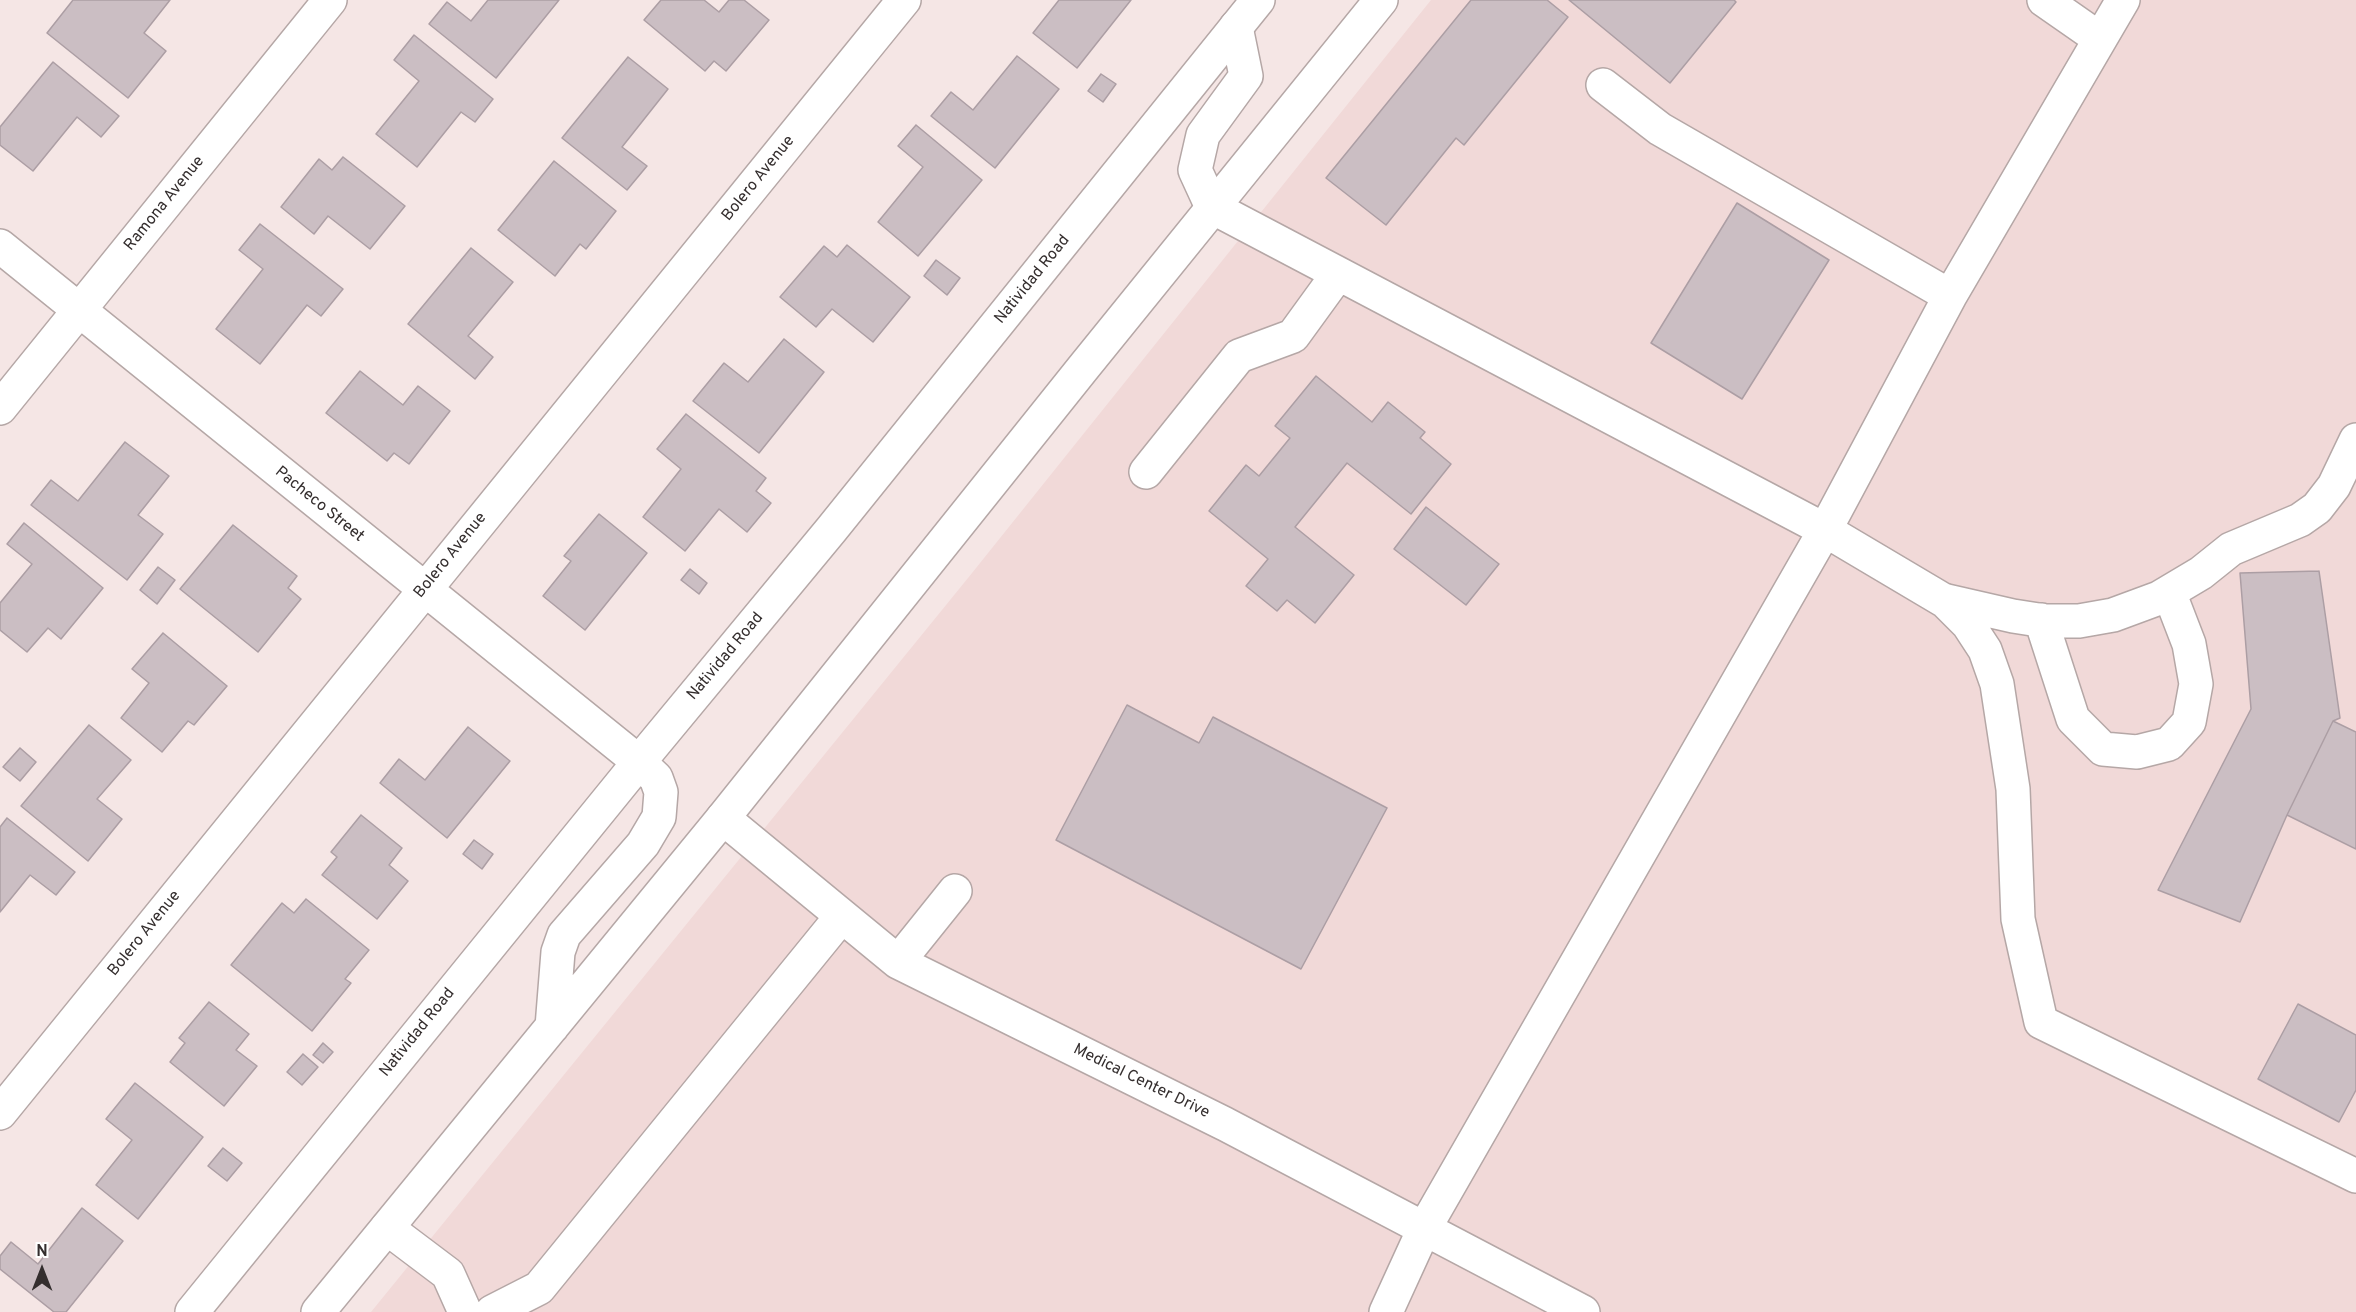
<!DOCTYPE html>
<html>
<head>
<meta charset="utf-8">
<style>
  body { margin:0 }
  #map { position:relative; width:2356px; height:1312px; overflow:hidden; background:#f5e6e5; font-family:Overpass,sans-serif }
  canvas { display:block }
  .north { position:absolute; left:12px; top:1240px; width:60px; height:60px; -webkit-text-stroke:4px #fff; paint-order:stroke; rotate:0deg; font-size:16px; font-weight:700; line-height:24px; text-align:center; color:#342e2e }
  .north::after { content:''; display:block; margin:auto; width:21px; height:27px; background:#342e2e; clip-path:polygon(50% 0,100% 100%,50% 72%,0 100%) }
</style>
</head>
<body>
<div id="map">
<canvas width="2356" height="1312"></canvas>
<div class="north">N</div>
</div>
<script>
const ctx = document.querySelector('canvas').getContext('2d');
ctx.lineJoin = 'round';
function paint(path, color) { ctx.fillStyle = color; ctx.fill(path, 'evenodd'); }
const toPath = rows => new Path2D(rows.map(r => 'M' + r).join(''));
function strokePath(path, color, width, dash) { ctx.strokeStyle = color; ctx.lineWidth = width; ctx.lineCap = dash ? 'butt' : 'round'; ctx.setLineDash(dash || []); ctx.stroke(path); }
function label(font, color, halo, rows, align = 'center') {
  ctx.font = font + ' Overpass,sans-serif'; ctx.lineWidth = 6; ctx.setLineDash([]); ctx.textBaseline = 'middle'; ctx.strokeStyle = halo; ctx.fillStyle = color; for (const [text, x, y, turn = 0] of rows) {
    ctx.save(); ctx.translate(x, y); ctx.rotate((+turn || 0) * Math.PI / 180); ctx.textAlign = isNaN(turn) ? turn : align; if (halo) ctx.strokeText(text, 0, 0); ctx.fillText(text, 0, 0); ctx.restore();
  }
}
paint(toPath([
  [1431,0,2356,0,2356,1312,371,1312,968,578]
]), '#f1d9d8');
const building = toPath([
  [73,0,170,0,144,33,166,51,128,98,47,33,73,0],
  [488,0,559,0,496,78,429,24,447,2,471,21,488,0],
  [661,0,704,0,719,12,729,0,744,0,769,20,726,71,714,61,705,71,644,20,661,0],
  [1059,0,1131,0,1077,68,1033,33,1059,0],
  [1471,0,1547,0,1568,17,1464,145,1456,138,1386,225,1326,178,1471,0],
  [1569,0,1734,0,1736,2,1670,83,1569,0],
  [414,35,493,99,475,122,461,112,417,167,376,134,419,81,394,60,414,35],
  [1017,56,1059,89,995,168,931,116,951,92,973,110,1017,56],
  [628,57,668,89,622,147,647,166,627,190,562,138,628,57],
  [53,62,119,116,101,137,77,117,33,171,0,145,0,127,53,62],
  [1101,74,1116,84,1103,102,1088,91,1101,74],
  [916,125,982,180,918,256,878,222,923,167,898,146,916,125],
  [343,157,405,206,370,249,328,216,314,234,281,207,319,159,332,170,343,157],
  [554,161,616,211,586,249,580,244,555,276,498,230,554,161],
  [1737,203,1829,260,1742,399,1651,343,1737,203],
  [260,224,343,289,321,316,307,305,260,364,216,329,263,269,239,250,260,224],
  [847,245,910,297,873,342,832,309,816,327,780,297,824,246,837,257,847,245],
  [471,248,513,282,468,336,493,357,475,379,408,324,471,248],
  [936,260,960,278,947,295,924,276,936,260],
  [784,339,824,372,759,453,693,401,724,363,748,382,784,339],
  [360,371,403,405,418,386,450,411,409,464,394,453,387,461,326,413,360,371],
  [1316,376,1372,422,1388,402,1425,432,1420,438,1451,464,1411,514,1347,463,1295,527,1354,575,1315,623,1287,600,1277,611,1246,586,1268,559,1209,511,1246,465,1259,476,1290,438,1275,426,1316,376],
  [686,414,766,478,756,491,771,503,747,532,719,509,685,551,643,517,681,469,657,449,686,414],
  [125,442,169,476,138,515,163,534,127,580,31,505,51,480,78,501,125,442],
  [1426,507,1499,564,1466,605,1394,549,1426,507],
  [599,514,647,553,585,630,543,596,571,561,564,556,599,514],
  [24,523,103,588,61,639,48,628,27,652,0,630,0,603,32,564,7,544,24,523],
  [233,525,297,576,288,588,301,599,258,652,180,589,233,525],
  [158,567,175,580,157,604,140,590,158,567],
  [690,569,707,583,699,594,681,580,690,569],
  [2319,571,2340,718,2333,721,2287,815,2240,922,2158,890,2251,709,2240,573,2319,571],
  [163,633,227,686,194,725,188,721,162,752,121,718,149,683,132,669,163,633],
  [1127,705,1199,743,1213,717,1387,808,1301,969,1056,840,1127,705],
  [2333,721,2356,732,2356,849,2287,815,2333,721],
  [89,725,131,760,97,799,122,819,88,861,21,806,89,725],
  [468,727,510,761,447,838,380,783,399,759,425,780,468,727],
  [20,748,36,762,20,781,3,767,20,748],
  [361,815,402,848,389,865,408,881,377,919,322,875,337,857,331,852,361,815],
  [7,818,75,872,56,895,30,875,0,912,0,827,7,818],
  [474,840,493,854,482,869,463,854,474,840],
  [306,899,369,950,345,979,351,983,312,1031,231,965,282,903,294,913,306,899],
  [209,1002,249,1034,236,1050,257,1066,224,1106,170,1062,185,1043,179,1038,209,1002],
  [2298,1004,2356,1035,2356,1090,2339,1122,2258,1079,2298,1004],
  [323,1043,333,1052,323,1063,313,1055,323,1043],
  [303,1054,318,1067,302,1085,287,1072,303,1054],
  [135,1083,203,1137,138,1219,96,1185,132,1140,106,1119,135,1083],
  [223,1148,242,1163,227,1181,208,1166,223,1148],
  [82,1208,123,1241,66,1312,54,1312,0,1269,0,1256,11,1242,38,1264,82,1208]
]);
paint(building, '#cbbec3');
strokePath(building, '#ac9ea4', 1.5);
const minor = toPath([
  [2044,0,2100,39],
  [1236,27,1246,76,1203,135,1195,170,1212,207,1825,530,1943,600,2013,616,2045,621,2079,621,2113,615,2159,598,2201,573,2231,549,2300,520,2317,508,2334,486,2356,440],
  [1603,85,1660,129,1950,296],
  [0,246,639,762],
  [0,408,330,0],
  [1146,472,1239,356,1293,336,1338,274],
  [1944,600,1968,624,1985,650,1997,684,2013,789,2018,919,2041,1022,2356,1176],
  [2041,620,2073,719,2103,749,2137,752,2169,744,2189,722,2196,684,2189,644,2169,592],
  [723,818,898,962,1225,1124,1583,1312],
  [898,962,955,891],
  [0,1113,904,0],
  [387,1228,448,1274,465,1312],
  [492,1312,539,1288,841,917],
  [1386,1312,1424,1229,1825,530,1950,296,2123,0]
]);
const major = toPath([
  [552,1027,558,952,564,935,643,844,659,817,661,792,656,778,639,762],
  [192,1312,639,762,831,530,1258,0],
  [318,1312,723,818,1083,368,1381,0]
]);
strokePath(minor, '#b5a7a6', 36);
strokePath(major, '#b5a7a6', 36);
strokePath(minor, '#fff', 33);
strokePath(major, '#fff', 33);
label('16px', '#342e2e', '#fff', [
  ["Bolero Avenue",759,179,-51],
  ["Ramona Avenue",165,204,-51],
  ["Natividad Road",1033,280,-51],
  ["Pacheco Street",319,505,39],
  ["Bolero Avenue",451,556,-51],
  ["Natividad Road",726,657,-50],
  ["Bolero Avenue",145,934,-51],
  ["Natividad Road",418,1033,-51],
  ["Medical Center Drive",1141,1082,26]
]);
</script>
</body>
</html>
